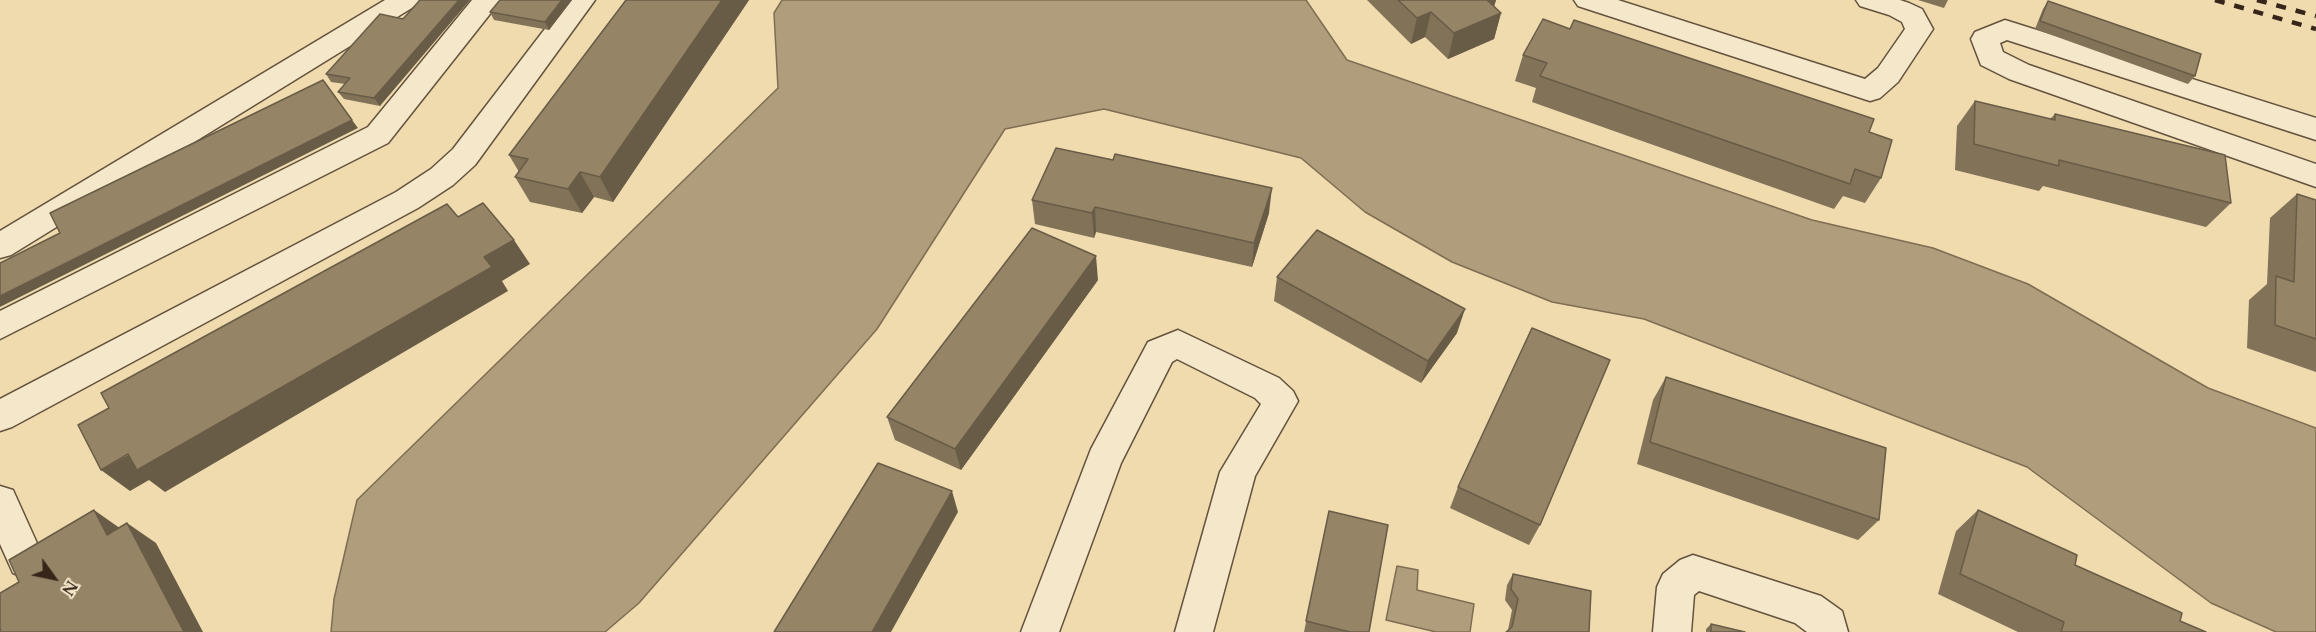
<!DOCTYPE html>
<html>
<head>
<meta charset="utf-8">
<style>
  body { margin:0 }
  #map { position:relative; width:2316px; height:632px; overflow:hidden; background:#efdbae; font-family:Cardo,serif }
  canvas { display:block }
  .north { position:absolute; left:24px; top:548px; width:60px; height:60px; -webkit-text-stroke:4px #f5e8ca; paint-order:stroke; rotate:123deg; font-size:16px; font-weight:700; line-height:24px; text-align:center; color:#362518 }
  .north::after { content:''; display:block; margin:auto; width:21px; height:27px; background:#362518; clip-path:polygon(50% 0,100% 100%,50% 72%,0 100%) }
</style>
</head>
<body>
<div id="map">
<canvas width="2316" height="632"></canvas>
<div class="north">N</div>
</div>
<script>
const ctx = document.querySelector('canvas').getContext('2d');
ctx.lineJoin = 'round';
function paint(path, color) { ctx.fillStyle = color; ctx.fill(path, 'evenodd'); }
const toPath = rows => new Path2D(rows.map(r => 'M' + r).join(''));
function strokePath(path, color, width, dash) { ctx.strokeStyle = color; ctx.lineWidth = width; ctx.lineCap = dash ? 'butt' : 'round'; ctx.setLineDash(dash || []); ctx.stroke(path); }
const water = toPath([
  [782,0,1306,0,1347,60,1812,220,1933,248,2028,284,2208,388,2316,428,2316,632,2276,632,2211,603,2027,467,1644,319,1552,302,1452,262,1365,212,1301,158,1104,109,1005,129,877,329,639,603,605,632,331,632,334,599,357,500,778,88,774,13,782,0],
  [1397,566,1418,570,1417,590,1474,604,1470,632,1436,632,1386,620,1397,566]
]);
paint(water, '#b09d7b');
strokePath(water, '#7f6d53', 1.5);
const minor = toPath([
  [385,0,419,0,415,6,11,255,0,258,0,231,385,0],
  [472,0,501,0,388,143,0,339,0,311,368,127,472,0],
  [567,0,595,0,475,165,453,185,418,208,12,427,0,431,0,399,396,192,431,169,453,149,567,0],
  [1574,0,1618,0,1865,79,1878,68,1905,29,1902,22,1889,15,1860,6,1856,0,1900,0,1909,3,1922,9,1933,29,1898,82,1880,98,1870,101,1578,6,1574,0],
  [2005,20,2316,118,2316,140,2007,40,2000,43,2003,52,2029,65,2316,164,2316,187,2009,79,1981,65,1971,39,1975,32,2005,20],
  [1178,330,1279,378,1293,391,1298,401,1255,476,1213,632,1175,632,1220,472,1261,404,1255,398,1177,359,1172,362,1121,463,1059,632,1021,632,1091,449,1148,342,1178,330],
  [0,486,13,490,45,561,39,573,26,578,13,573,0,544,0,486],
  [1693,555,1821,596,1842,611,1848,632,1807,632,1795,623,1699,591,1694,595,1691,632,1653,632,1657,587,1663,574,1680,560,1693,555]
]);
strokePath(minor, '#64523e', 3);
paint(minor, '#f5e8ca');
strokePath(toPath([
  [2215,0,2316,29],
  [2257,0,2316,16]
]), '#362518', 4.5, [10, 10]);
paint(toPath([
  [500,0,572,0,549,30,494,20,490,12],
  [626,0,749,0,613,202,594,197,582,213,530,202,515,177,519,172,509,155],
  [1367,0,1496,0,1494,6,1501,13,1494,39,1448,59,1425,37,1411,44],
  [1918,0,1948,0,1944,8],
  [2048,1,2195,76,2188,84,2035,29,2043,9],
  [403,19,380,106,344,99,338,92,345,84,331,82,326,74],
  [1570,29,1869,132,1881,178,1865,203,1843,196,1834,209,1532,102,1536,88,1515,81,1523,55],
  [1975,101,2050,119,2055,114,2231,203,2206,227,2043,186,2039,191,1955,170,1957,126],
  [2297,194,2316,200,2316,372,2247,348,2249,300,2267,284,2270,218],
  [1032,200,1269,213,1252,267,1096,232,1094,238,1035,224],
  [1277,277,1457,333,1421,383,1274,301],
  [1098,280,961,470,895,440,887,417],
  [1666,377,1879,520,1858,540,1637,464,1653,400],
  [1458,487,1540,525,1529,545,1450,508],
  [1978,510,2075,565,2180,621,2206,632,2018,632,1938,594,1956,531],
  [1329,511,1369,632,1304,632],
  [1513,574,1589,632,1508,630,1512,610,1505,600,1507,585],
  [1711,624,1745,632,1706,632,1706,629]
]), '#817258');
paint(toPath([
  [459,0,470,0,380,106,374,98],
  [562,0,572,0,549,30,545,22],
  [722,0,749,0,613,202,600,177],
  [1484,0,1496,0,1491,17,1501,13,1494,39,1448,59,1454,33],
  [1431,12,1425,37,1411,44,1417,18],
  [352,120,358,128,0,307,0,296],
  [580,172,594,197,582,213,568,189],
  [1272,188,1269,213,1252,267,1254,243],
  [1095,207,1096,232,1094,238,1092,213],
  [514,240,530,264,502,281,508,291,165,492,149,480,130,491,101,470],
  [1096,256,1098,280,961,470,955,449],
  [1465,309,1457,333,1421,383,1428,361],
  [952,491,958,512,891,632,872,632],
  [94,510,124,531,107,535],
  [127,523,156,543,203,632,184,632]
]), '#695c47');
const building = toPath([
  [420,0,459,0,374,98,338,92,350,78,326,74,380,14,403,19,420,0],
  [500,0,562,0,545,22,490,12,500,0],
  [626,0,722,0,600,177,580,172,568,189,515,177,528,159,509,155,626,0],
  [1398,0,1487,0,1501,13,1454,33,1431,12,1417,18,1398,0],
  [2048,1,2201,54,2195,76,2040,21,2048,1],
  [1543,19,1570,29,1574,20,1874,119,1869,132,1892,140,1881,178,1855,169,1850,184,1540,76,1547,63,1523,55,1543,19],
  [323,80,352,120,0,296,0,263,60,233,50,213,323,80],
  [1975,101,2055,120,2055,114,2225,155,2231,203,2059,160,2059,166,1974,144,1975,101],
  [1056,148,1113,160,1115,154,1272,188,1254,243,1095,207,1092,213,1032,200,1056,148],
  [2297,194,2316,200,2316,339,2275,325,2276,276,2294,282,2297,194],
  [483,203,514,240,484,257,492,267,137,470,128,454,101,470,78,425,109,408,101,393,447,204,458,217,483,203],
  [1032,228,1096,256,955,449,887,417,1032,228],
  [1317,230,1465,309,1428,361,1277,277,1317,230],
  [1532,328,1610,360,1540,525,1458,487,1532,328],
  [1666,377,1886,448,1879,520,1650,442,1666,377],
  [878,463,952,491,872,632,774,632,878,463],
  [94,510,107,535,127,523,184,632,1,632,0,629,0,593,19,582,9,560,94,510],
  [1978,510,2077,555,2075,565,2182,613,2180,621,2206,632,2061,632,2064,622,1960,574,1978,510],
  [1329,511,1388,525,1369,632,1350,632,1306,621,1329,511],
  [1513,574,1591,591,1589,632,1506,632,1512,627,1518,599,1511,589,1513,574],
  [1711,624,1745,632,1711,632,1711,624]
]);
paint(building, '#968466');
strokePath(building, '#695c47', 1.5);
</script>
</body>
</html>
